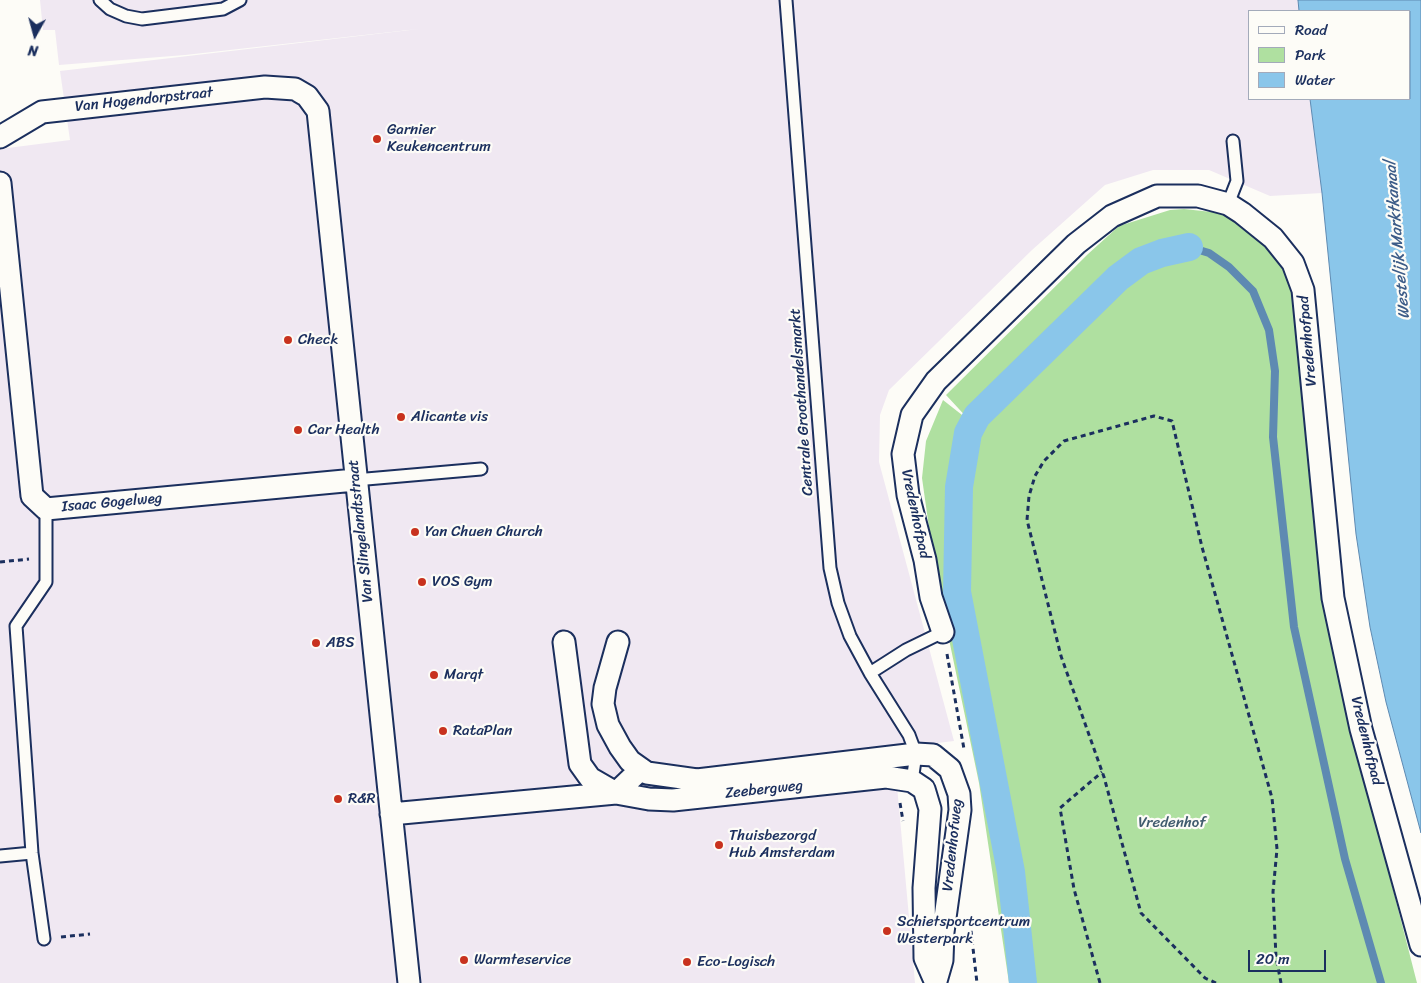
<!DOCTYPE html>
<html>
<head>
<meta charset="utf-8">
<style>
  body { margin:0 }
  #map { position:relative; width:1421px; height:983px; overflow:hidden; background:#fdfcf7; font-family:Sriracha,sans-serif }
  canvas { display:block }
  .legend { position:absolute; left:1248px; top:10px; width:162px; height:90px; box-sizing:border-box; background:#fdfcf7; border:1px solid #a3aaba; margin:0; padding:6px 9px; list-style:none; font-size:15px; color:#1b2f5e }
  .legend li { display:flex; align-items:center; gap:10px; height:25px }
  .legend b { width:25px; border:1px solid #a3aaba }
  .north { position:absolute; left:10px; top:10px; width:50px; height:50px; -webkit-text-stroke:4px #fdfcf7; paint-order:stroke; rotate:187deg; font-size:14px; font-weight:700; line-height:20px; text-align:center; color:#1b2f5e }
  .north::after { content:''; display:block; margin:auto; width:18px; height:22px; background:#1b2f5e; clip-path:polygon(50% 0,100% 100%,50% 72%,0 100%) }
  .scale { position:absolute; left:1248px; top:950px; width:78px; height:22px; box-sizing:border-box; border:2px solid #1b2f5e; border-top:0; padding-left:6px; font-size:15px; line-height:18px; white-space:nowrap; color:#1b2f5e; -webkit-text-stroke:4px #fdfcf7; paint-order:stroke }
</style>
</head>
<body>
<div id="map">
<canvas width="1421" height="983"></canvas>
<ul class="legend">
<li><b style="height:6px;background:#fdfcf7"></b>Road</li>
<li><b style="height:14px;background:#afe0a0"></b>Park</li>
<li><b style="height:14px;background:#8ac6ea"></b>Water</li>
</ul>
<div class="north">N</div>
<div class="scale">20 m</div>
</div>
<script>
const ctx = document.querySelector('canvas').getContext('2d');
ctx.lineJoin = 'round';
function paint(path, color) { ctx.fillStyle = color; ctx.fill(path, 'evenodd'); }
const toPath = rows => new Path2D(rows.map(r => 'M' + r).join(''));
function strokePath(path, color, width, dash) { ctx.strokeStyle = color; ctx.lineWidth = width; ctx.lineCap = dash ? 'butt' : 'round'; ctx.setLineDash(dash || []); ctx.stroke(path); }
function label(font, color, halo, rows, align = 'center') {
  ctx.font = font + ' Sriracha,sans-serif'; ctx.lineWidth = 4.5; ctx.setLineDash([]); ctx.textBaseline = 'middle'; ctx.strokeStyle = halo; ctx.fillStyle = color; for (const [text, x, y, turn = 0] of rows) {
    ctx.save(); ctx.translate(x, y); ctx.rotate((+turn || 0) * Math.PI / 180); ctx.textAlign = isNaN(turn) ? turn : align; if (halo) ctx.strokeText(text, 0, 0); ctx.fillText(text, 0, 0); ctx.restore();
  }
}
paint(toPath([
  [40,0,1298,0,1299,11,1250,11,1250,99,1310,99,1322,193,1270,196,1209,170,1153,170,1105,185,1032,250,889,390,880,415,879,462,954,741,864,752,895,764,915,983,0,983,0,149,70,140,60,71,427,28,185,55,59,65,55,30,43,30]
]), '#f0e8f2');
paint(toPath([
  [1184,209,1221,213,1257,234,1278,258,1293,295,1364,776,1417,983,1009,983,979,783,936,577,922,478,926,441,943,400,971,422,946,395,1088,254,1119,226,1170,210]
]), '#afe0a0');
const water = toPath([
  [1298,0,1421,0,1421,833,1386,702,1370,627,1356,534,1322,193,1310,99,1410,99,1410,11,1299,11,1298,0]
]);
paint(water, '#8ac6ea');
strokePath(water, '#5e8ab2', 1);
strokePath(toPath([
  [1189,247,1209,253,1229,267,1253,291,1269,330,1275,371,1273,437,1294,627,1345,859,1381,983]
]), '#5e8ab2', 8);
strokePath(toPath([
  [1023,983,1011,872,957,592,959,487,968,433,977,416,1118,278,1141,261,1162,253,1189,247]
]), '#8ac6ea', 28);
const lane = toPath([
  [100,0,110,9,126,16,142,19,223,9,240,0],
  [786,0,830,568,838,603,850,636,870,673,909,735,916,754,912,781],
  [1228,204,1237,181,1233,141],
  [355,480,481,469],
  [870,673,906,650,943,632],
  [0,856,32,853],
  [44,939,32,853,16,626,46,582,46,509]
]);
const street = toPath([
  [0,137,42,112,265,87,295,89,307,96,318,111,409,983],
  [0,183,32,496,46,509,355,480],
  [943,632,931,597,925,560,908,495,903,454,912,415,936,381,1076,244,1112,216,1157,196,1198,196,1228,204,1242,213,1273,238,1293,263,1303,290,1333,598,1361,729,1421,945],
  [564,642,580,764,590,778,616,793,649,799,673,800,886,777,912,781,924,789,930,809,924,888,925,958,936,983],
  [618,642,605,688,603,704,608,725,620,747,630,761,647,773,697,780,916,754,933,755,950,769,959,794,960,810,943,932,942,960,936,981],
  [391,814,616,793,640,770]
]);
strokePath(lane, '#1b2f5e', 15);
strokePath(street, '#1b2f5e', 25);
strokePath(toPath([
  [0,562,29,559],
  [947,654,964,749],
  [900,803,903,821],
  [970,922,977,983],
  [61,937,90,934],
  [1100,983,1074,889,1060,808,1102,772],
  [1216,983,1205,978,1141,913,1104,777,1061,656,1027,520,1029,496,1035,476,1044,461,1064,441,1154,416,1172,421,1202,547,1272,798,1277,849,1273,892,1276,957,1281,983]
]), '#1b2f5e', 3, [5, 4]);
strokePath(lane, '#fdfcf7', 11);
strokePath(street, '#fdfcf7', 21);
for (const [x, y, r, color] of [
  [377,139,5,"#c8321e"],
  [288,340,5,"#c8321e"],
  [401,417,5,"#c8321e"],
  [298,430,5,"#c8321e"],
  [415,532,5,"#c8321e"],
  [422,582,5,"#c8321e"],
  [316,643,5,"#c8321e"],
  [434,675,5,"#c8321e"],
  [443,731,5,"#c8321e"],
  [338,799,5,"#c8321e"],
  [719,845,5,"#c8321e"],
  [887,931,5,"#c8321e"],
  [464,960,5,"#c8321e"],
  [687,962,5,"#c8321e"]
]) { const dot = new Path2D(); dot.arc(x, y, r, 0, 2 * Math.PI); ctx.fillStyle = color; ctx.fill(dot); strokePath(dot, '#fdfcf7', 2); }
label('15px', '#1b2f5e', '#fdfcf7', [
  ["Van Hogendorpstraat",144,100,-6],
  ["Vredenhofpad",1308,341,-95],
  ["Centrale Groothandelsmarkt",802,402,-94],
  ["Isaac Gogelweg",112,503,-5],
  ["Vredenhofpad",915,514,78],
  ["Van Slingelandtstraat",361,531,-96],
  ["Vredenhofpad",1366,741,76],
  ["Zeebergweg",764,790,-6],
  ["Vredenhofweg",953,845,-84]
]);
label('15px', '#1b2f5e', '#fdfcf7', [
  ["Garnier",387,130],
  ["Keukencentrum",387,147],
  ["Check",298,340],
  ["Alicante vis",411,417],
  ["Car Health",308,430],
  ["Yan Chuen Church",425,532],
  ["VOS Gym",432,582],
  ["ABS",326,643],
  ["Marqt",444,675],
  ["RataPlan",453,731],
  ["R&R",348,799],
  ["Thuisbezorgd",729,836],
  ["Hub Amsterdam",729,853],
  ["Schietsportcentrum",897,922],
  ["Westerpark",897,939],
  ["Warmteservice",474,960],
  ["Eco-Logisch",697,962]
], 'left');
label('15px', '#405b6e', '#fdfcf7', [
  ["Vredenhof",1172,823]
]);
label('italic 16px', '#3c5c88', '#fdfcf7', [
  ["Westelijk Marktkanaal",1398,240,-95]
]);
</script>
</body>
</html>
